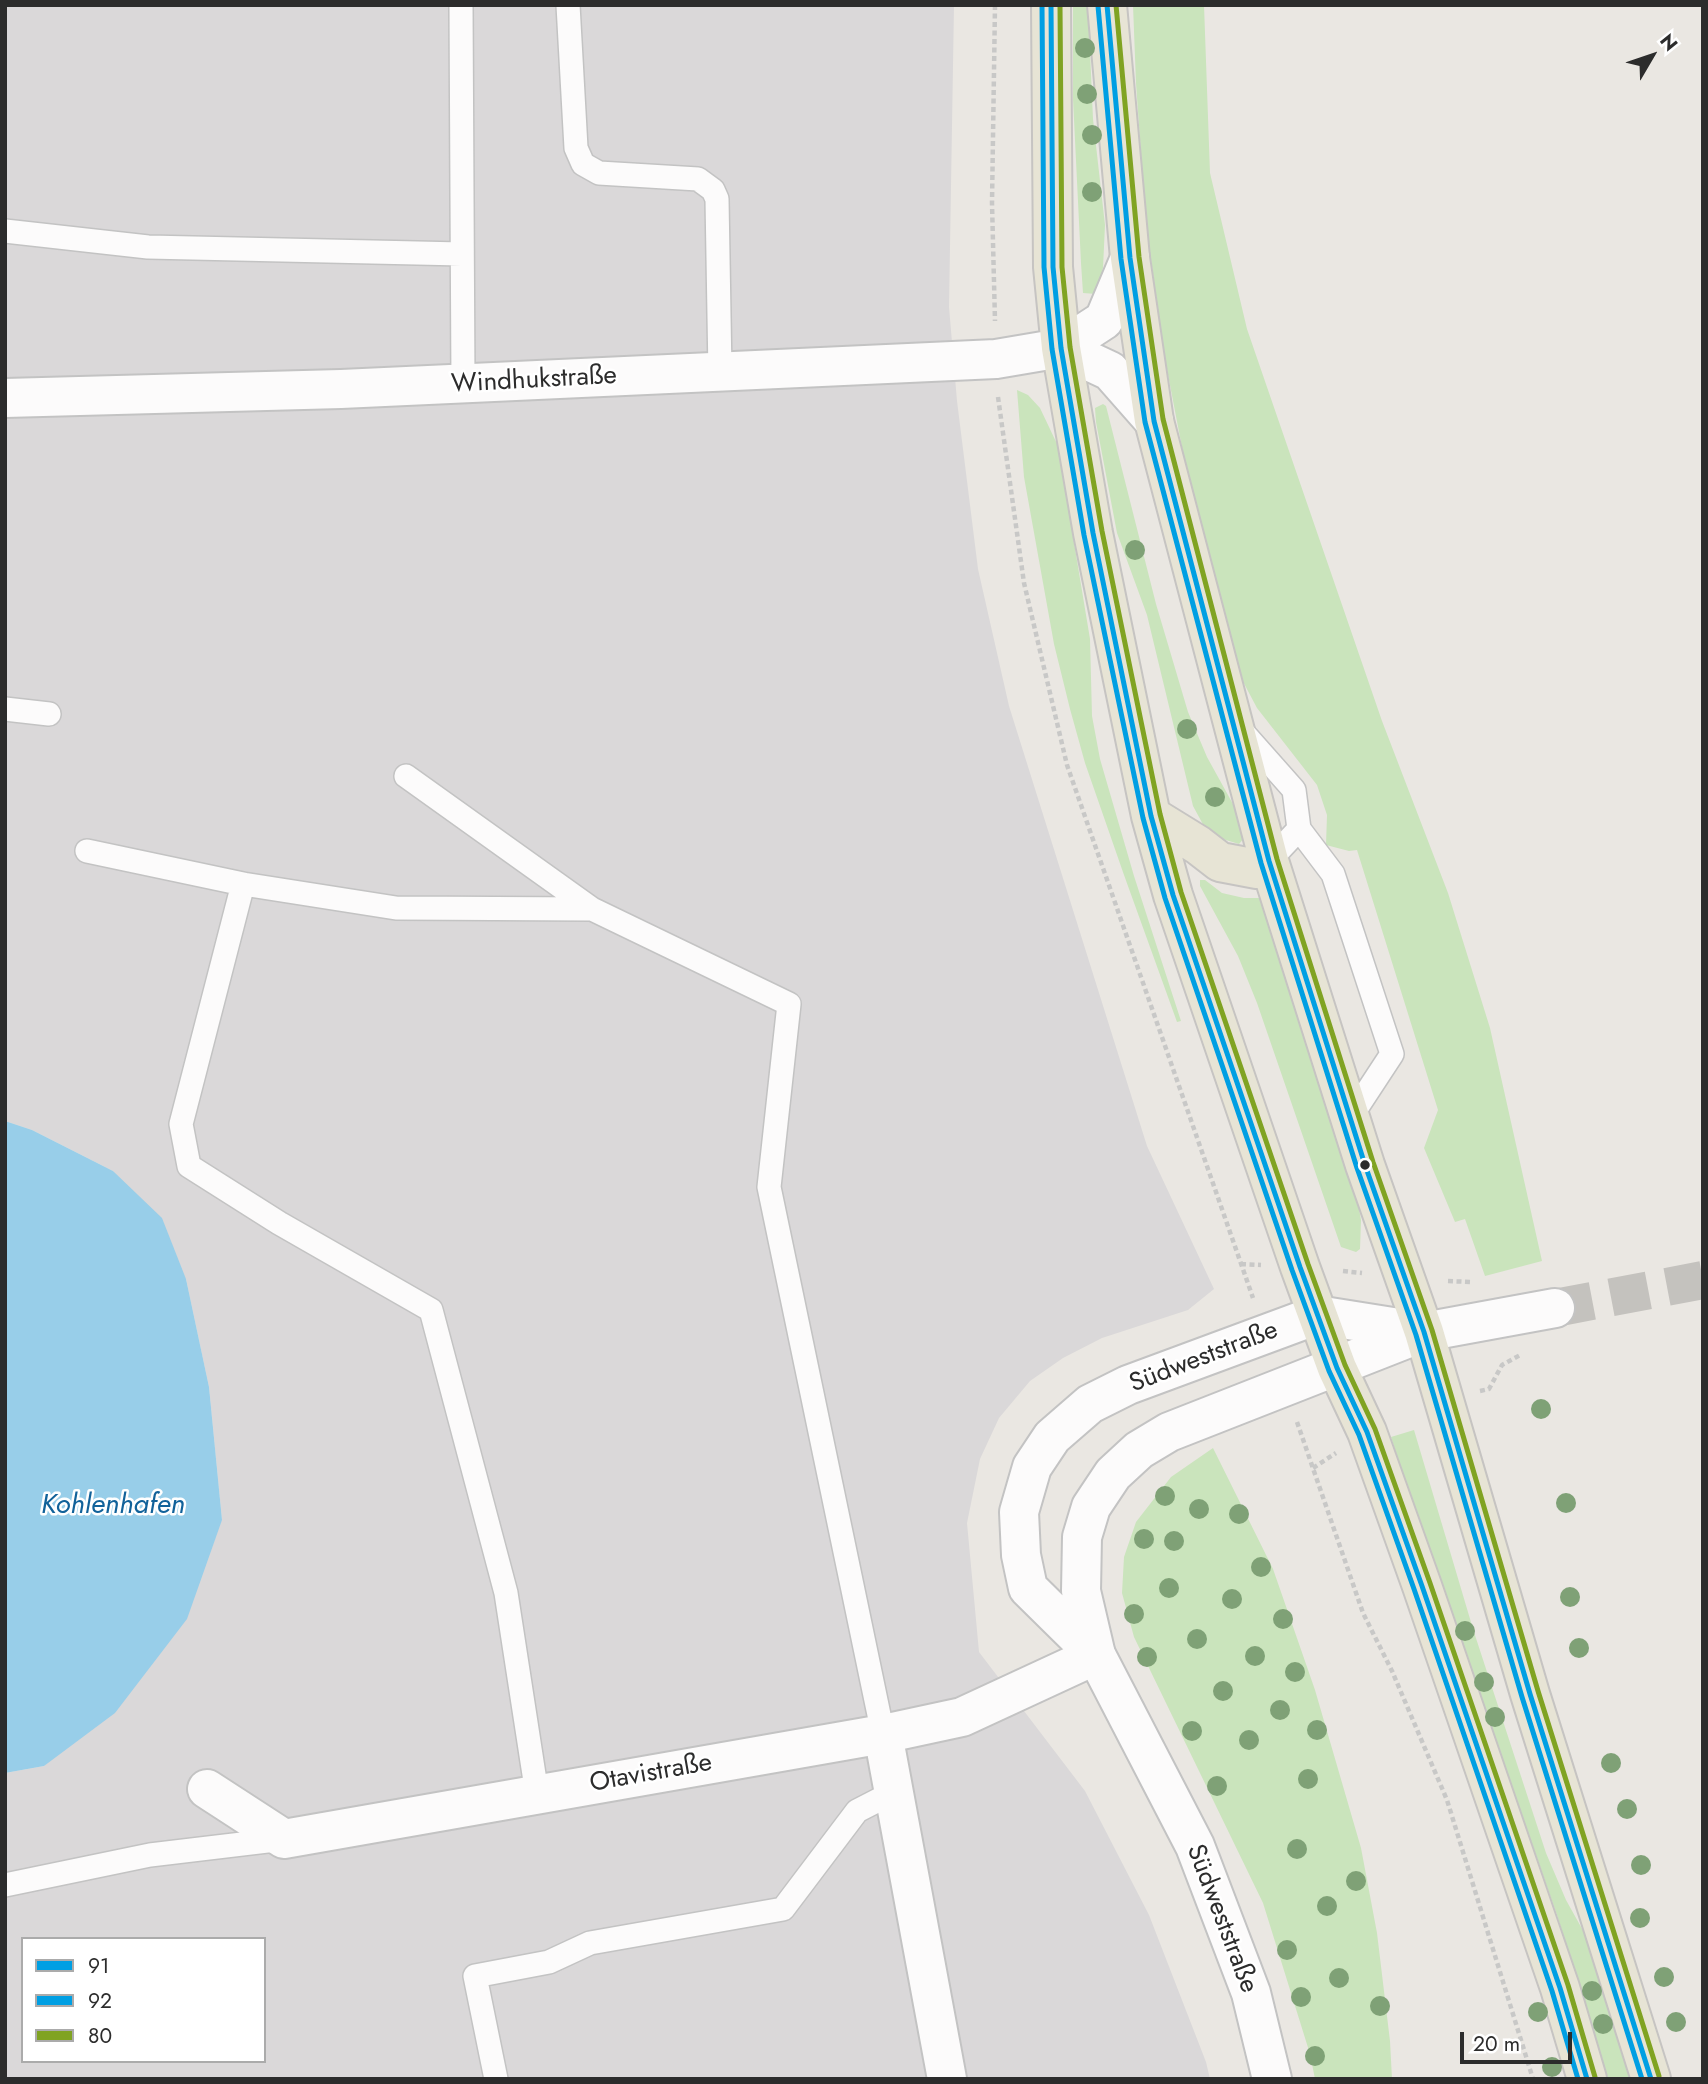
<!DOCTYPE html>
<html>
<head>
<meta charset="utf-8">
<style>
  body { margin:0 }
  #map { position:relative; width:1708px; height:2084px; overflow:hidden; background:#eae7e2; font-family:Jost,sans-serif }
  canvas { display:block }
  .frame { position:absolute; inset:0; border:7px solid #2c2c2c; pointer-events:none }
  .legend { position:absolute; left:21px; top:1937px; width:245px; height:126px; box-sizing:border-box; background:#fff; border:2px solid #ababab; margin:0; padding:9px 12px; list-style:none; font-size:21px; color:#2c2c2c }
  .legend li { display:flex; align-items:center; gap:14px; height:35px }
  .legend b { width:35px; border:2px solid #ababab }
  .north { position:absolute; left:1617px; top:21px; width:70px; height:70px; -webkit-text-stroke:5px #fff; paint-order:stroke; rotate:51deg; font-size:19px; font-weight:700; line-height:28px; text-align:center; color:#2c2c2c }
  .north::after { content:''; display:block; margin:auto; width:24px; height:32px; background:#2c2c2c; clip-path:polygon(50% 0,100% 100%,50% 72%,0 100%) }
  .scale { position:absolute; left:1460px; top:2032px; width:112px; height:32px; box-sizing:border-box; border:4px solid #2c2c2c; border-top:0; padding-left:9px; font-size:21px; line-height:24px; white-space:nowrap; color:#2c2c2c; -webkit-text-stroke:5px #fff; paint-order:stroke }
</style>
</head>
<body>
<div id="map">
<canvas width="1708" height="2084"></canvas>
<div class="frame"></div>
<ul class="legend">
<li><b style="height:9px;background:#009fe3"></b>91</li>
<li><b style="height:9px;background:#009fe3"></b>92</li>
<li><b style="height:9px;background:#80a322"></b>80</li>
</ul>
<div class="north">N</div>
<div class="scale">20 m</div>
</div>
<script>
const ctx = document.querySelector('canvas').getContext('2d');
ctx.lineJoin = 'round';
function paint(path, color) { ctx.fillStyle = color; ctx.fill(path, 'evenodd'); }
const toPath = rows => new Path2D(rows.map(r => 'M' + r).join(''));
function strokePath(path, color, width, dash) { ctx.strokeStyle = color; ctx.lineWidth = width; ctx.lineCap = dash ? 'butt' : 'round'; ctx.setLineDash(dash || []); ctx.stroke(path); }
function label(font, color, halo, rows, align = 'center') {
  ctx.font = font + ' Jost,sans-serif'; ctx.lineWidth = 5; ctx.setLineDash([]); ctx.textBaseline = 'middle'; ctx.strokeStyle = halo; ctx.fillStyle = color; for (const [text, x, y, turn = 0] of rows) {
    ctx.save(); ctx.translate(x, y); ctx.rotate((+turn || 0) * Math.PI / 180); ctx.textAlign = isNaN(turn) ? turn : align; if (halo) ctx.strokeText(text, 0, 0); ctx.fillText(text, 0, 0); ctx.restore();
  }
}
paint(toPath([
  [5,5,954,5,949,307,957,401,978,569,1009,706,1147,1146,1214,1289,1188,1310,1102,1338,1063,1358,1030,1381,999,1418,980,1459,967,1523,979,1652,1085,1791,1149,1915,1206,2062,1210,2079,5,2079,5,1773,44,1766,222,1520,209,1387,186,1279,113,1171,32,1130,5,1121],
  [23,1939,264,1939,264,2061,23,2061]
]), '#dad8d9');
paint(toPath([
  [1073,5,1088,5,1093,119,1105,225,1103,268,1096,294,1083,293,1081,263,1073,99],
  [1133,5,1204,5,1210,173,1247,329,1382,721,1448,893,1490,1028,1542,1261,1485,1276,1465,1219,1455,1222,1424,1148,1438,1110,1357,850,1349,851,1326,845,1327,815,1317,785,1257,708,1239,674,1189,484,1165,359,1146,224,1136,83],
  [1017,390,1028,395,1040,408,1058,446,1090,639,1092,716,1100,759,1134,876,1181,1021,1177,1022,1124,875,1085,763,1070,709,1054,644,1024,477],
  [1103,404,1106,406,1156,604,1188,712,1207,757,1239,815,1246,836,1239,844,1216,837,1205,828,1193,806,1147,615,1117,533,1096,422,1095,408],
  [1200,880,1205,880,1222,893,1244,898,1264,898,1354,1180,1361,1220,1360,1249,1356,1252,1341,1247,1257,1003,1238,956,1200,886],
  [1414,1430,1473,1629,1546,1853,1566,1900,1590,1943,1632,2079,1608,2079,1557,1915,1410,1496,1391,1437],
  [1213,1448,1273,1569,1315,1690,1361,1848,1377,1933,1390,2041,1392,2079,1315,2079,1310,2054,1263,1903,1134,1637,1122,1593,1124,1557,1136,1522,1171,1477]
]), '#cae4bc');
paint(toPath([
  [5,1121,32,1130,113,1171,162,1218,186,1279,209,1387,222,1520,187,1619,115,1713,44,1766,5,1773]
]), '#98cee9');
strokePath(toPath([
  [1555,1308,1703,1280]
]), '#c4c2be', 38, [38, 19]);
const service = toPath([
  [461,5,463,384],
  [568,5,576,148,583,164,599,173,698,179,713,190,717,199,720,373],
  [5,231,148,247,462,254],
  [5,709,49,714],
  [1240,729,1294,790,1299,829,1269,861],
  [406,776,592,909],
  [1299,829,1333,874,1392,1054,1350,1118],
  [87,851,243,884,396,908,592,909,789,1004,769,1187,883,1734],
  [243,884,181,1124,189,1166,279,1223,431,1310,506,1593,537,1794],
  [5,1885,150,1855,284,1839],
  [496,2079,475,1976,549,1962,590,1943,783,1909,857,1811,894,1792]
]);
const minor = toPath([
  [1061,348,1110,371,1154,421],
  [5,398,341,389,996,359,1061,348,1104,320,1130,258],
  [1424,1332,1555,1308],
  [883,1734,947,2079],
  [207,1789,284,1839,883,1734,962,1717,1096,1655]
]);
const tertiary = toPath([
  [1096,1655,1028,1588,1021,1555,1019,1512,1032,1467,1052,1437,1090,1404,1128,1385,1317,1315,1424,1332],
  [1272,2079,1251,1993,1195,1846,1096,1655,1081,1591,1082,1537,1091,1507,1113,1474,1139,1450,1169,1432,1424,1332]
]);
const primary = toPath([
  [1051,5,1053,267,1061,348,1093,533,1151,816,1173,895,1300,1267,1337,1368,1367,1432,1422,1586,1560,1988,1587,2079],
  [1107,5,1130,258,1154,421,1269,861,1365,1165,1424,1332,1530,1694,1651,2079],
  [1151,816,1198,845,1220,862,1257,869,1269,861]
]);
strokePath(service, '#c3c3c3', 26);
strokePath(minor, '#c3c3c3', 42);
strokePath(tertiary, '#c3c3c3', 42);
strokePath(primary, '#c6c4c2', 42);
strokePath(toPath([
  [995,5,992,203,995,321],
  [998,397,1024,583,1067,765,1253,1298],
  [1241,1264,1261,1265],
  [1343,1271,1362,1273],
  [1448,1281,1470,1282],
  [1480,1391,1489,1389,1502,1365,1522,1354],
  [1297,1422,1363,1613,1392,1671,1447,1800,1533,2079],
  [1313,1468,1336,1453]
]), '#c8c8c7', 4.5, [5, 3.5]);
strokePath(service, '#fcfbfb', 23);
strokePath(minor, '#fcfbfb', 38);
strokePath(tertiary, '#fcfbfb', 38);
strokePath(primary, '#e7e4d5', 38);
strokePath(toPath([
  [1051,5,1053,267,1061,348,1093,533,1151,816,1173,895,1300,1267,1337,1368,1367,1432,1422,1586,1560,1988,1587,2079],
  [1107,5,1130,258,1154,421,1269,861,1365,1165,1424,1332,1530,1694,1651,2079]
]), '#009fe3', 5);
strokePath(toPath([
  [1042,5,1044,267,1052,349,1084,535,1143,818,1165,898,1292,1270,1329,1371,1359,1435,1414,1589,1552,1991,1578,2079],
  [1098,6,1121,259,1145,422,1261,863,1357,1168,1416,1335,1522,1697,1642,2079]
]), '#009fe3', 5);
strokePath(toPath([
  [1060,5,1062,267,1070,347,1102,531,1160,814,1181,892,1308,1264,1345,1365,1375,1429,1430,1583,1568,1985,1595,2077],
  [1116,5,1139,257,1163,419,1277,859,1373,1162,1432,1330,1538,1691,1659,2076]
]), '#80a322', 5);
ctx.fillStyle = '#7fa176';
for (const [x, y] of [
  [1085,48],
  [1087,94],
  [1092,135],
  [1092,192],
  [1135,550],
  [1187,729],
  [1215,797],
  [1541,1409],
  [1165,1496],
  [1566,1503],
  [1199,1509],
  [1239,1514],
  [1144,1539],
  [1174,1541],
  [1261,1567],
  [1169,1588],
  [1570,1597],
  [1232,1599],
  [1134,1614],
  [1283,1619],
  [1465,1631],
  [1197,1639],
  [1579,1648],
  [1255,1656],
  [1147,1657],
  [1295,1672],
  [1484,1682],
  [1223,1691],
  [1280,1710],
  [1495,1717],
  [1317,1730],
  [1192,1731],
  [1249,1740],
  [1611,1763],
  [1308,1779],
  [1217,1786],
  [1627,1809],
  [1297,1849],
  [1641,1865],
  [1356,1881],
  [1327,1906],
  [1640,1918],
  [1287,1950],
  [1664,1977],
  [1339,1978],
  [1592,1991],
  [1301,1997],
  [1380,2006],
  [1538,2012],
  [1676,2022],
  [1603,2024],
  [1315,2056],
  [1552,2067]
]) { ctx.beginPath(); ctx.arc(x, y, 10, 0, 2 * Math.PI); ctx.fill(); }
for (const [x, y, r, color] of [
  [1365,1165,6,"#2c2c2c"]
]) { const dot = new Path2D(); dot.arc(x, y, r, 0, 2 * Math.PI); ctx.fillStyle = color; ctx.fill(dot); strokePath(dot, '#fff', 2.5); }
label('26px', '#2c2c2c', '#fff', [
  ["Windhukstraße",534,381,-3],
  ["Südweststraße",1204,1358,-21],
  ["Otavistraße",651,1774,-10],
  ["Südweststraße",1221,1919,69]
]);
label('italic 28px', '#11629a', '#fff', [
  ["Kohlenhafen",113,1506]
]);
</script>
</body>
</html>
